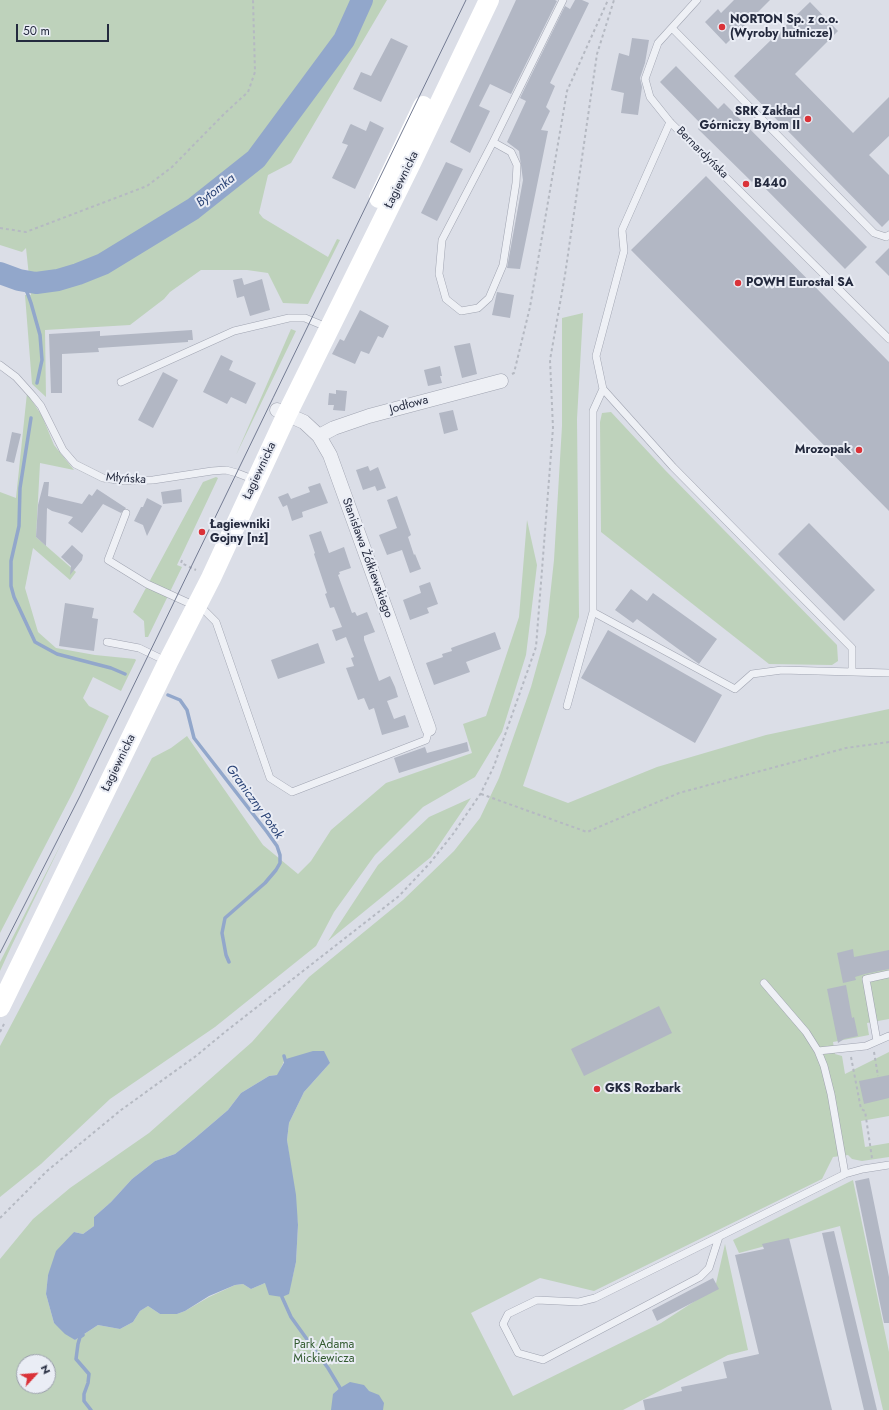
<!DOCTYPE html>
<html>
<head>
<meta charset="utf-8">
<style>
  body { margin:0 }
  #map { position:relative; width:889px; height:1410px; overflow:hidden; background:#dbdee7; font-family:Jost,sans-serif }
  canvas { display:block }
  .north { position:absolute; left:16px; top:1354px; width:40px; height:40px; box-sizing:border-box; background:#eaedf5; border:1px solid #9b9fac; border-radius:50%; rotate:64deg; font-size:11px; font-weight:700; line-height:16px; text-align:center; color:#242a3e }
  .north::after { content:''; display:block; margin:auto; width:14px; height:18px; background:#da3238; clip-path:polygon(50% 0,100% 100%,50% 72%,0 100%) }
  .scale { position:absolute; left:16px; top:24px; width:93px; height:18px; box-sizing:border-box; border:2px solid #242a3e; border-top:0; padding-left:5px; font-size:12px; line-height:14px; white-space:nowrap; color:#242a3e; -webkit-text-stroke:3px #eaedf5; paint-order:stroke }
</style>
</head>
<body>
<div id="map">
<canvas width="889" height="1410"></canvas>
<div class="north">N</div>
<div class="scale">50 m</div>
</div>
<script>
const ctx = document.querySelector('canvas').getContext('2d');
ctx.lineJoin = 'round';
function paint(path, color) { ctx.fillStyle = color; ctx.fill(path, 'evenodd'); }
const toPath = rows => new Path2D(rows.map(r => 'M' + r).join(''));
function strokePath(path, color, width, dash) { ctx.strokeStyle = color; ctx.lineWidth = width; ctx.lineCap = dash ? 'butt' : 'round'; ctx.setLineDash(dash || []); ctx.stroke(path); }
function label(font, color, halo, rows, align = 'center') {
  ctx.font = font + ' Jost,sans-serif'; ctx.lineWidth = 4; ctx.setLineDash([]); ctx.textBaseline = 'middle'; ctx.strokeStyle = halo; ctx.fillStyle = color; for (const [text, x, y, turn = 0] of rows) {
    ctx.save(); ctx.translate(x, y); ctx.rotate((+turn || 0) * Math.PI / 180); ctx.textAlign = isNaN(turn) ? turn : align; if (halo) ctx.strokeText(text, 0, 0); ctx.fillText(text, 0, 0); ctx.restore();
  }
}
paint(toPath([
  [0,0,387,0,291,163,268,175,259,213,263,218,328,257,337,239,340,240,308,304,283,303,268,273,247,270,201,270,170,292,164,299,130,325,45,330,46,397,32,384,25,295,31,295,26,248,22,252,0,245],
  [583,313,577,419,579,617,523,786,568,803,657,767,766,735,889,709,889,1019,867,1023,869,1035,833,1042,835,1054,842,1056,845,1074,889,1052,889,1116,861,1121,865,1147,889,1143,889,1157,862,1161,852,1159,848,1155,833,1157,822,1179,594,1291,540,1278,471,1313,513,1396,661,1323,715,1288,725,1244,748,1350,728,1355,623,1410,0,1410,0,1259,33,1219,70,1188,149,1133,252,1042,309,977,403,900,454,851,480,818,499,778,531,687,546,633,554,560,562,426,562,318],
  [284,1061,330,1063,304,1092,289,1123,287,1140,298,1225,296,1262,292,1279,265,1283,251,1289,243,1284,235,1285,209,1297,185,1311,177,1314,160,1314,148,1306,140,1311,133,1322,120,1329,98,1325,75,1340,54,1323,46,1294,48,1275,74,1232,83,1234,94,1226,94,1217,111,1202,132,1179,155,1161,175,1154,194,1139,228,1110,241,1093,269,1076,278,1075],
  [24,1362,48,1362,48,1386,24,1386],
  [291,329,296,331,295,333,236,455],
  [27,393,42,416,54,445,74,470,40,463,36,537,76,572,70,580,33,548,25,588,38,632,56,648,95,655,135,659,136,660,121,691,93,677,83,698,89,706,109,716,73,792,0,933,0,492,16,498],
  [611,412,665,470,837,645,838,661,832,665,769,664,601,532,600,422,602,413],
  [216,477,218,478,177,565,182,567,148,637,145,637,144,621,133,612,203,482],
  [527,520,537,565,526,655,502,732,475,777,423,807,375,855,334,912,316,946,215,1027,110,1099,41,1164,0,1197,0,1046,152,758,171,748,187,736,263,845,298,874,311,861,331,830,386,783,472,753,463,724,486,716,519,617],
  [471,798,431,857,328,941,378,865,429,817],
  [62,842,11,947,0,971,0,962],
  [853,1180,889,1352,889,1410,883,1410,840,1226,739,1253,733,1240]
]), '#bed2bb');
paint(toPath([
  [313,1051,324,1051,330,1063,304,1092,289,1123,287,1140,296,1195,298,1225,296,1262,289,1294,282,1297,269,1295,265,1283,251,1289,243,1284,235,1285,209,1296,185,1311,177,1314,160,1314,148,1306,140,1311,133,1322,120,1329,98,1325,75,1340,65,1334,54,1323,46,1294,48,1275,56,1251,74,1232,83,1234,94,1226,94,1217,111,1202,132,1179,155,1161,175,1154,194,1139,228,1110,241,1093,269,1076,277,1075,286,1059],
  [350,1382,364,1385,369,1391,379,1395,384,1403,383,1410,331,1410,333,1394,340,1388]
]), '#92a7cb');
strokePath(toPath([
  [19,280,27,292,31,303,40,335,42,360,37,383],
  [31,418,20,488,19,526,11,561,11,586,14,597,35,642,57,654,111,668,125,674],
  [168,695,180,700,187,710,194,738,267,832,277,846,280,855,280,863,276,870,265,883,225,918,222,933,226,955,229,962],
  [284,1056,286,1063],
  [282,1297,291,1317,314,1349,328,1368,340,1388],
  [83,1335,80,1337,78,1344,76,1359,89,1374,88,1383,84,1394,84,1401,91,1410]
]), '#92a7cb', 3.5);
strokePath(toPath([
  [0,273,19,280,36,283,58,280,78,274,103,264,193,209,256,159,344,40,362,0]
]), '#92a7cb', 22);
paint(toPath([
  [516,0,555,0,557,1,511,94,490,84,479,106,490,111,470,153,450,142],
  [575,0,582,0,589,3,550,83,555,86,546,107,550,111,541,130,548,131,520,269,507,268,523,180,519,151,507,142,526,101,520,98,565,6,570,9],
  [734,0,770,0,726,44,705,22,718,9,721,13],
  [810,2,838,31,795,74,853,133,889,97,889,136,869,155,889,175,889,220,882,227,734,76],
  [391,38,408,46,381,102,353,89,361,72,371,76],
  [632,38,649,40,645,63,640,78,642,87,638,115,621,113,624,93,611,90,619,53,629,56],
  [676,66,718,109,724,103,867,247,845,269,755,178,752,182,698,129,702,125,660,82],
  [370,121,384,128,355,189,332,178,348,145,342,143,350,125,351,124,366,131],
  [446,162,463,169,437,221,421,213],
  [706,176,889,362,889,511,631,250],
  [889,248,889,276,875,262],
  [242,278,244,285,262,279,270,310,250,316,244,296,237,298,233,280],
  [497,292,514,295,510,318,492,315],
  [360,310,389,326,383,338,378,336,369,354,361,351,355,364,332,354,340,339,344,341],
  [192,330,193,340,188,340,188,342,98,348,99,352,62,354,62,393,51,393,49,334,100,331,100,336],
  [470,343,477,374,462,378,454,346],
  [221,355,233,361,229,370,256,383,246,404,231,397,227,404,203,392],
  [440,366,442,376,440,376,442,383,428,386,424,370],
  [163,372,178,380,153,428,138,420],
  [336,390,347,391,345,411,333,410,334,405,328,405,329,393,336,394],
  [453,410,458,430,444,434,439,413],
  [12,432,21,434,14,463,6,461],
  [368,466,370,471,378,467,386,488,377,491,375,486,363,490,356,470],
  [44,482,49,482,48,496,82,504,89,494,92,496,97,489,126,508,121,513,103,504,82,533,68,523,73,517,52,511,47,508,46,546,36,537,38,505],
  [320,483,328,503,302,512,303,517,292,521,287,505,283,507,278,497,288,493,291,499,310,492,308,487],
  [181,489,182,502,163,504,161,492],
  [397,496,411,535,408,537,414,555,415,554,421,569,410,573,402,550,387,555,379,535,397,528,387,500],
  [147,498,162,506,147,536,143,525,134,521,141,507,143,507],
  [809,523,875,590,844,621,778,554],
  [321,531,329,553,344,547,351,568,339,572,340,574,338,575,352,613,355,612,357,616,367,612,375,632,364,636,364,640,379,681,390,676,395,687,398,697,387,701,394,719,405,715,409,727,382,735,374,708,369,710,364,698,358,700,346,668,354,666,351,658,354,657,346,637,336,641,332,630,342,627,334,607,330,608,325,594,327,593,314,554,315,553,309,535],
  [72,545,83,555,82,560,70,575,71,566,61,557],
  [430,582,438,604,427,608,429,613,410,620,403,600,421,593,419,586],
  [631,589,647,601,653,593,717,639,699,664,637,619,633,623,615,610],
  [65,603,94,608,92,618,98,619,94,651,59,646],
  [608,630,722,695,695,743,581,678],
  [495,632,501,649,466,662,470,672,434,685,426,663,443,657,442,654,452,651,451,648],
  [318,643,325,663,278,679,271,660],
  [467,742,469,751,399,773,394,758,425,747,427,753],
  [853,949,854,957,889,950,889,969,865,974,855,977,856,980,843,983,837,953],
  [846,985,852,1018,854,1017,858,1036,844,1039,838,1043,827,989],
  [659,1006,672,1033,584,1076,571,1049],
  [889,1075,889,1098,864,1104,859,1081],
  [869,1178,889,1277,889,1323,884,1323,855,1181],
  [834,1231,877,1410,864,1410,822,1233],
  [789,1238,832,1410,645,1410,643,1400,682,1391,681,1387,727,1378,723,1362,759,1354,735,1255,764,1249,762,1244],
  [713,1278,719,1289,657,1321,652,1310]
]), '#b2b7c4');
const service = toPath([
  [697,0,658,43,645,79,650,97,670,122,889,339],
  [672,28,874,233,886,237,889,235],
  [670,122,622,230,624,251,596,356,603,389,673,467,852,648,852,672],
  [493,142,511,152,517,165,516,183,503,265,489,298,478,308,461,311,446,299,439,274,442,240,493,142,563,0],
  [0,365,16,377,33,396,41,406,63,450,75,464,103,478,125,481,153,480,212,471,226,470,237,473,255,480],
  [121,382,234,331,289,318,305,318,329,328],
  [126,513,108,560,147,584,204,610,216,622,270,778,292,792,426,740,429,729],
  [593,612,735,689,752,674,782,670,889,673],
  [107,642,139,648,168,662],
  [567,706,593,612,593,411,603,389],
  [764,983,806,1032,818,1051,824,1066,831,1094,845,1174],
  [877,1041,866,979,889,974],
  [818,1051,866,1046,889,1036],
  [719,1237,709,1268,700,1277,543,1360,518,1353,503,1324,508,1314,537,1300,579,1302,595,1298,694,1249,845,1174,863,1169,889,1165]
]);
const minor = toPath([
  [277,410,304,422,319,436,330,455,429,729],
  [319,436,334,428,369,416,501,381]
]);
strokePath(service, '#a0a4b1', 8);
strokePath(minor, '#a0a4b1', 15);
strokePath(toPath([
  [0,228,26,232,147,186,172,167,225,113,248,92,255,72,253,0],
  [512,374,514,373,530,307,567,91,608,0],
  [182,560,181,563,196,570],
  [481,794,587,832,679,793,846,748,889,742],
  [0,1032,5,1022],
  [874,1052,878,1076],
  [851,1057,861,1109,865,1111,872,1158],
  [0,1218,47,1171,121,1110,196,1056,225,1032,399,896,430,863,453,834,481,793,494,766,536,647,553,428,550,360,565,275,597,54,614,0]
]), '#b5b9c2', 2, [3, 3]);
strokePath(service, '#eef0f5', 7);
strokePath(minor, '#eef0f5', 14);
strokePath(toPath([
  [379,198,423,106],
  [0,1007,168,662,211,578,287,414,412,161,489,0]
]), '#fff', 20);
strokePath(toPath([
  [0,953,80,796,466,0]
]), '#737b92', 1);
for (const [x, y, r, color] of [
  [722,27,4,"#da3238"],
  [808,119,4,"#da3238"],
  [746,184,4,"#da3238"],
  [738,283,4,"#da3238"],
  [859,450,4,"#da3238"],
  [202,532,4,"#da3238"],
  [597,1089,4,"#da3238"]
]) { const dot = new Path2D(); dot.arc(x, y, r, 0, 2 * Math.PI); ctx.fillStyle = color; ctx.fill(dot); strokePath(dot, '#eaedf5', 1.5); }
label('bold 12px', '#242a3e', '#eaedf5', [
  ["NORTON Sp. z o.o.",730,20],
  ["(Wyroby hutnicze)",730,34],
  ["SRK Zakład",800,112,"right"],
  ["Górniczy Bytom II",800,126,"right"],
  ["B440",754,184],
  ["POWH Eurostal SA",746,283],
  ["Mrozopak",851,450,"right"],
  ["Łagiewniki",210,525],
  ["Gojny [nż]",210,539],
  ["GKS Rozbark",605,1089]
], 'left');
label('12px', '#242a3e', '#eaedf5', [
  ["Bernardyńska",702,153,45],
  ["Łagiewnicka",402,180,-64],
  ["Jodłowa",409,405,-15],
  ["Łagiewnicka",260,471,-65],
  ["Młyńska",126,479,4],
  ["Stanisława Żółkiewskiego",367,558,70],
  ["Łagiewnicka",119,763,-64]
]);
label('12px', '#335b30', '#eaedf5', [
  ["Park Adama",324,1345],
  ["Mickiewicza",324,1359]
]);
label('italic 13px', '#2a4376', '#eaedf5', [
  ["Bytomka",216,191,-38],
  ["Graniczny Potok",254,802,54]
]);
</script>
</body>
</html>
